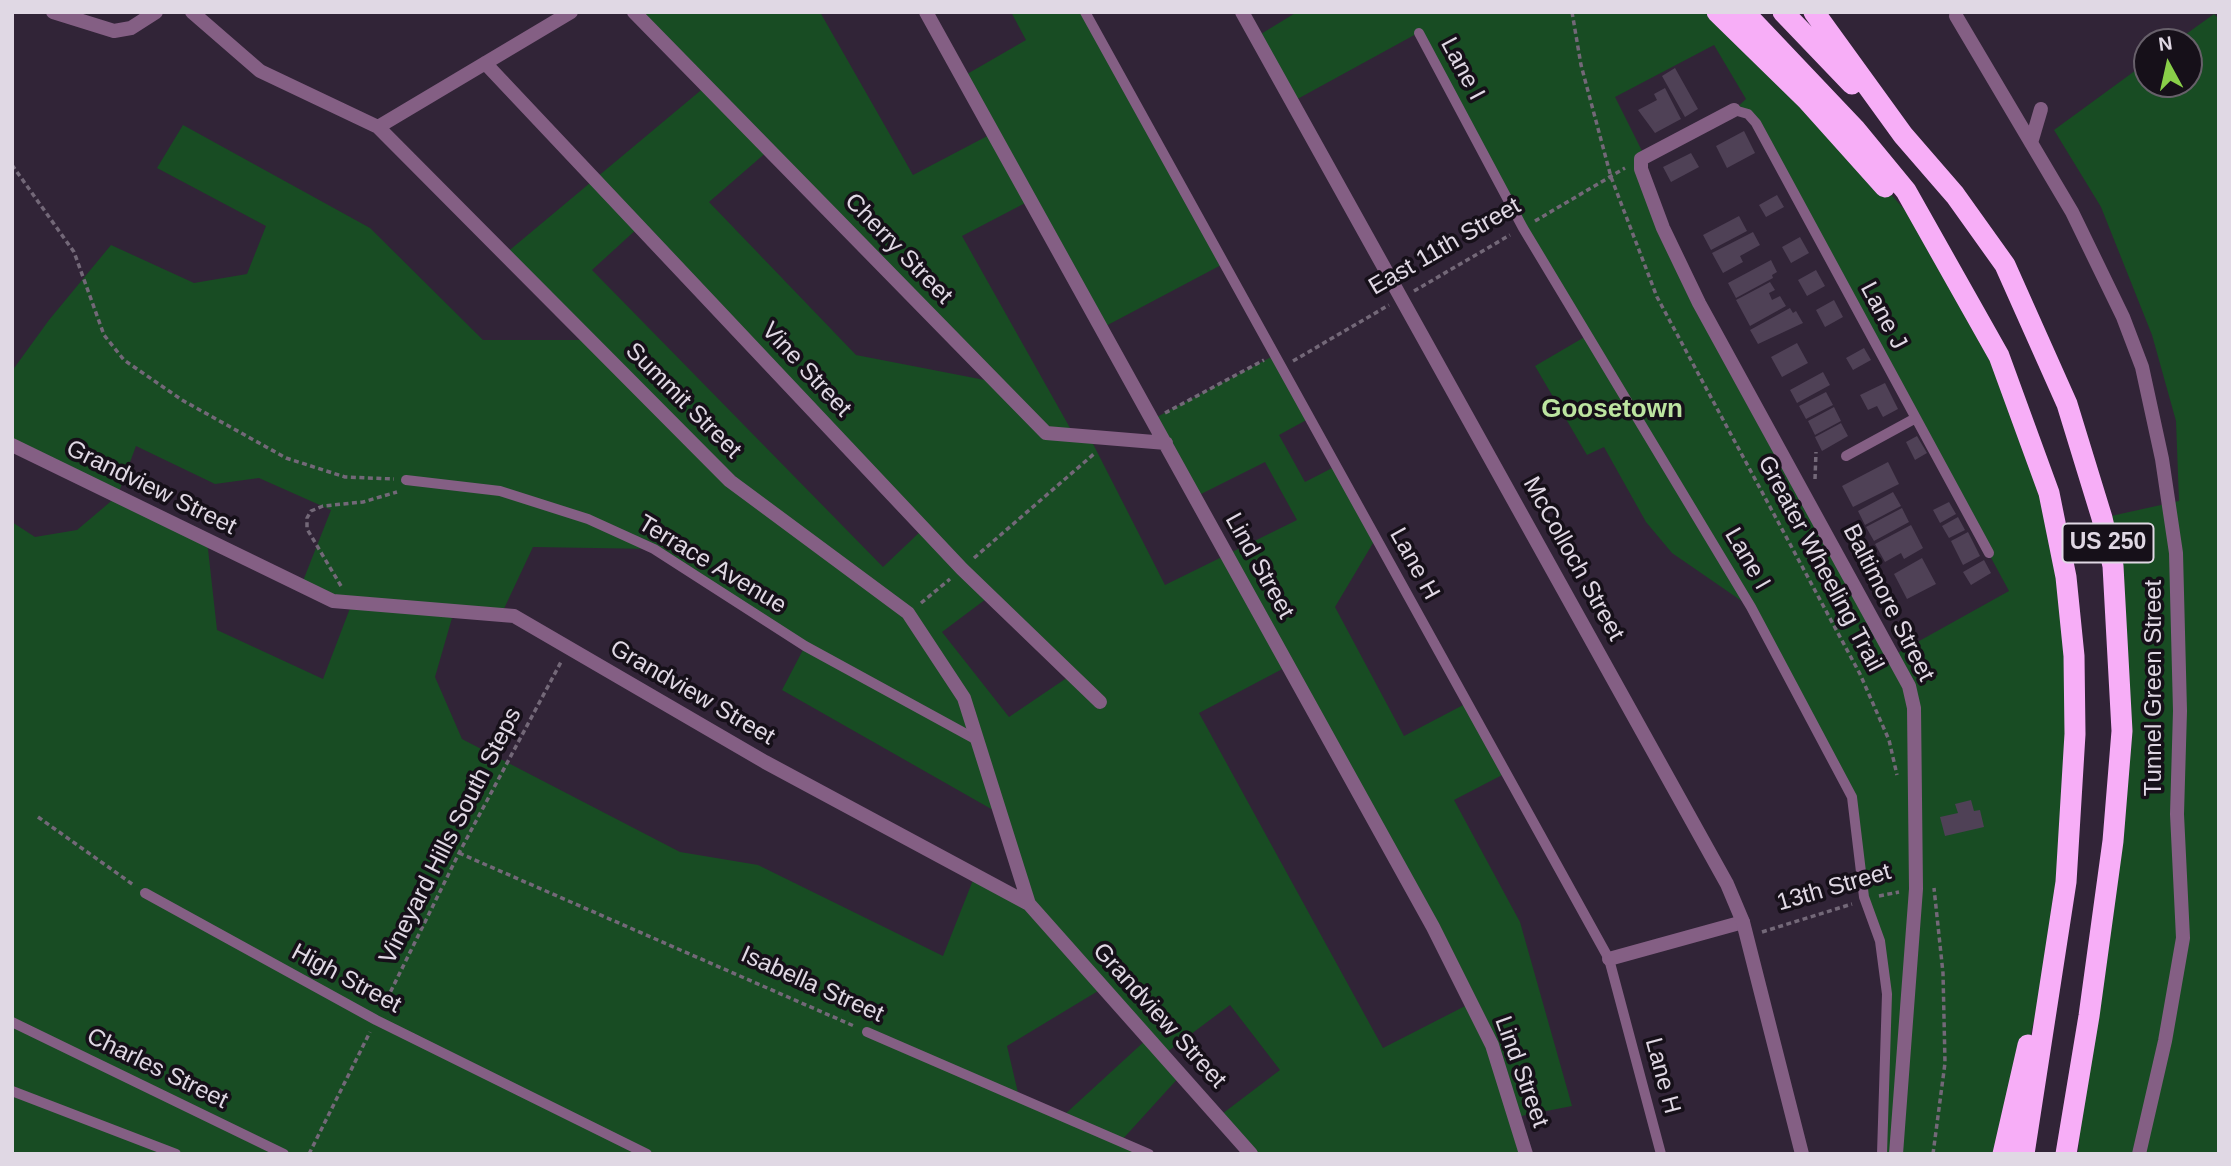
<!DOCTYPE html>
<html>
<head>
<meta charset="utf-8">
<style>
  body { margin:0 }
  #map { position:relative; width:2231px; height:1166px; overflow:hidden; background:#312437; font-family:Arial,sans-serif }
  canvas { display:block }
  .frame { position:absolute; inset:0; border:14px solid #e0d8e4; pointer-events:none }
  .north { position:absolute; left:2133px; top:28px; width:70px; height:70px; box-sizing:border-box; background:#161019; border:2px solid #67606a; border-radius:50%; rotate:352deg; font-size:19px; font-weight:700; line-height:28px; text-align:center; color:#e0d8e4 }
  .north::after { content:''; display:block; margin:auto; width:24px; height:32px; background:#89cf49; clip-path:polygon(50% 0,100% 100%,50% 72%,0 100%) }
</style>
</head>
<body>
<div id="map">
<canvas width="2231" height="1166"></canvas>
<div class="frame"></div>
<div class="north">N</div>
</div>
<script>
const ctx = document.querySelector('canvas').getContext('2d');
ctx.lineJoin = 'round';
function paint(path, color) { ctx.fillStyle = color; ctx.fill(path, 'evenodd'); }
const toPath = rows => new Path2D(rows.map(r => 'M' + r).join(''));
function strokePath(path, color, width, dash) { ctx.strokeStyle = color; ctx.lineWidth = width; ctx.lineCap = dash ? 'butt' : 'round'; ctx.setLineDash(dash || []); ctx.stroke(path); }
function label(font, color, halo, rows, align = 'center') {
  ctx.font = font + ' Arial,sans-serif'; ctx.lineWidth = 7; ctx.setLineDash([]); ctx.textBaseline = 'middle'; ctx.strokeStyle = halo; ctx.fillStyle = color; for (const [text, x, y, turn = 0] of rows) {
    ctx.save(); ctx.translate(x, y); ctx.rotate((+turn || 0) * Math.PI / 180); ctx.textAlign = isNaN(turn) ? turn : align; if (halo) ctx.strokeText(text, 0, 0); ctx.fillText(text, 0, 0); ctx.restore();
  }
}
paint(toPath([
  [634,12,820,12,913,175,993,133,962,77,1026,40,1011,12,1085,12,1225,263,1102,328,1031,200,962,236,1074,435,1089,436,1165,585,1297,520,1265,462,1195,497,1153,419,1275,355,1310,418,1279,435,1305,482,1336,466,1376,538,1335,607,1404,736,1467,703,1506,773,1454,800,1520,922,1572,1106,1516,1117,1526,1154,1251,1154,1218,1117,1280,1070,1230,1005,1163,1055,1181,1075,1121,1141,1149,1154,12,1154,12,522,35,537,77,530,116,497,12,444,12,371,49,320,111,245,194,283,247,274,266,226,157,168,183,125,370,228,483,340,589,340,505,254,706,86],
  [769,150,995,382,856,355,709,202],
  [639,227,923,529,883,567,592,270],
  [136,446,215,484,259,478,331,510,301,586,352,603,323,679,217,630,207,540,117,497],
  [533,547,654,549,805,646,782,690,1000,814,1027,903,975,875,943,956,758,865,680,852,462,739,435,677,454,611,501,615],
  [990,596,1071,675,1009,717,942,632],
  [1288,666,1471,1003,1383,1048,1199,713],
  [1103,988,1148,1038,1063,1116,1019,1097,1007,1046],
  [1297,12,1717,12,1807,100,1904,209,1959,283,2020,408,2066,577,2066,882,2003,1154,1882,1154,1887,994,1880,941,1864,897,1852,797,1746,604,1672,553,1646,522,1604,447,1587,455,1535,366,1588,335,1418,33,1292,102,1256,37],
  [1714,45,1746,99,1734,110,1756,123,2009,591,1894,655,1663,228,1641,160,1645,157,1615,97],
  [2214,14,2219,19,2219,1154,2078,1154,2089,1016,2122,731,2102,518,2179,501,2176,421,2152,335,2101,207,2054,130,2147,62,2147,84,2189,84,2189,42,2175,42]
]), '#184c23');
paint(toPath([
  [1675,68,1698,109,1685,117,1662,76],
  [1665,88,1681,119,1655,133,1638,110,1657,100,1654,94],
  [1744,131,1755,153,1727,168,1716,146],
  [1691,153,1699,167,1671,182,1663,167],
  [1777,195,1784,207,1766,217,1759,205],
  [1739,216,1747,231,1711,250,1703,235],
  [1753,232,1760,245,1740,256,1743,262,1723,273,1712,253],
  [1800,237,1809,253,1791,263,1782,247],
  [1771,260,1777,272,1772,275,1773,278,1736,298,1728,283],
  [1816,270,1825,286,1807,296,1798,280],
  [1770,282,1775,290,1769,293,1772,300,1780,296,1786,306,1750,326,1736,300],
  [1834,300,1843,317,1825,327,1816,310],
  [1790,308,1793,313,1796,311,1803,323,1758,344,1750,330],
  [1797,343,1808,363,1782,377,1771,357],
  [1864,348,1871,360,1853,370,1846,358],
  [1823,372,1830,385,1797,403,1790,390],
  [1885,383,1898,409,1883,417,1877,406,1868,410,1860,395],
  [1826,392,1833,405,1806,419,1799,406],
  [1834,407,1841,421,1815,435,1808,421],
  [1841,423,1848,436,1822,451,1815,437],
  [1917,436,1927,453,1915,460,1906,442],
  [1888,462,1899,484,1853,507,1842,486],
  [1893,492,1901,506,1865,525,1858,511],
  [1949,502,1956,514,1940,523,1933,510],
  [1902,508,1909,522,1874,541,1866,527],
  [1958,517,1965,530,1949,538,1942,526],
  [1911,525,1923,548,1904,559,1901,553,1885,562,1875,544],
  [1968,532,1980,556,1963,565,1951,541],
  [1922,558,1936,584,1907,599,1894,574],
  [1984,560,1991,573,1971,585,1963,572],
  [1971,800,1974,811,1980,810,1984,827,1945,836,1940,817,1958,813,1955,804]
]), '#4f4156');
strokePath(toPath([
  [1572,12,1581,65,1611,177,1657,297,1860,674,1889,740,1897,775],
  [12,165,74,252,104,335,124,360,182,400,286,458,345,477,394,479],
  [1535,221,1625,168],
  [1414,291,1510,235],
  [1293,361,1389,305],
  [1165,413,1264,360],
  [1815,479,1816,452],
  [974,558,1095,453],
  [341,586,307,529,307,518,311,511,323,506,363,502,397,492],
  [921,603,950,579],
  [38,817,135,886],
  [459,853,854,1026],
  [1879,896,1899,892],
  [1762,932,1852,904],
  [383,1007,459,853,561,662],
  [309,1154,370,1032],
  [1933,1154,1945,1063,1943,973,1934,888]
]), '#736878', 3.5, [5, 3.5]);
strokePath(toPath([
  [1085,12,1609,959,1661,1154],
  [1419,33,1523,228,1751,607,1852,797,1864,897,1880,941,1887,994,1882,1154],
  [1734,110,1748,114,1756,123,1989,553],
  [1846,456,1914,419],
  [406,480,500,491,588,519,654,549,805,646,977,740],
  [145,893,376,1020,647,1154],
  [12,1022,284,1154],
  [867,1032,1149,1154],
  [12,1091,176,1154]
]), '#845f84', 10);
strokePath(toPath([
  [53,12,114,31,131,28,156,12],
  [192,12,260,71,378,127,730,481,908,613,964,698,1029,904],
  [634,12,1046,433,1166,443],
  [926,12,1433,927,1492,1045,1526,1154],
  [1956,16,2072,212,2123,317,2142,367,2162,459,2176,553,2180,711,2177,814,2183,938,2165,1041,2139,1154],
  [485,63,962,569,1100,702],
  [1734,110,1641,159,1641,169,1663,228,1699,303,1909,686,1914,708,1916,889,1896,1154],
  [378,127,571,12],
  [2031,143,2041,109],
  [12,445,333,601,514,616,765,762,1029,904,1251,1154],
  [1609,959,1743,922]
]), '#845f84', 14);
strokePath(toPath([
  [1242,12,1727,884,1743,922,1802,1154]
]), '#845f84', 14);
strokePath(toPath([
  [1717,12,1807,100,1885,187],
  [1744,12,1855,129,1906,191,1999,356,2049,493,2066,577,2074,656,2075,734,2066,882,2024,1154],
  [1783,12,1852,84],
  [1814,12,1903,135,1955,195,2005,265,2067,404,2102,518,2113,566,2122,731,2113,841,2089,1016,2066,1154],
  [2003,1154,2028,1045]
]), '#f7aef7', 21);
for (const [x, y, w] of [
  [2108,543,91]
]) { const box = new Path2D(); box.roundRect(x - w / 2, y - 19.5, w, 39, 5); ctx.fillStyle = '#161019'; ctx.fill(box); strokePath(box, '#e0d8e4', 2); }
label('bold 23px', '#e0d8e4', null, [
  ["US 250",2108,543]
]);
label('24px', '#e0d8e4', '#161019', [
  ["Lane I",1462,69,62],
  ["East 11th Street",1445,247,-30],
  ["Cherry Street",898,249,46],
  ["Lane J",1883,316,62],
  ["Vine Street",806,370,47],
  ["Summit Street",683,401,45],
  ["Grandview Street",151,488,26],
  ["McColloch Street",1573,559,61],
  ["Lane I",1747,559,60],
  ["Lane H",1414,564,61],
  ["Greater Wheeling Trail",1820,564,62],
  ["Terrace Avenue",712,565,31],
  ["Lind Street",1259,566,61],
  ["Baltimore Street",1888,603,63],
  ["Tunnel Green Street",2154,688,-90],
  ["Grandview Street",692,693,30],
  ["Vineyard Hills South Steps",451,836,-63],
  ["13th Street",1834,888,-16],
  ["High Street",346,979,28],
  ["Isabella Street",812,985,24],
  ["Grandview Street",1159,1016,48],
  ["Charles Street",157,1069,26],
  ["Lind Street",1521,1072,70],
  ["Lane H",1662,1076,75]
]);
label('bold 26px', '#bce4a0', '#161019', [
  ["Goosetown",1612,410]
]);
</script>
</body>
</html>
